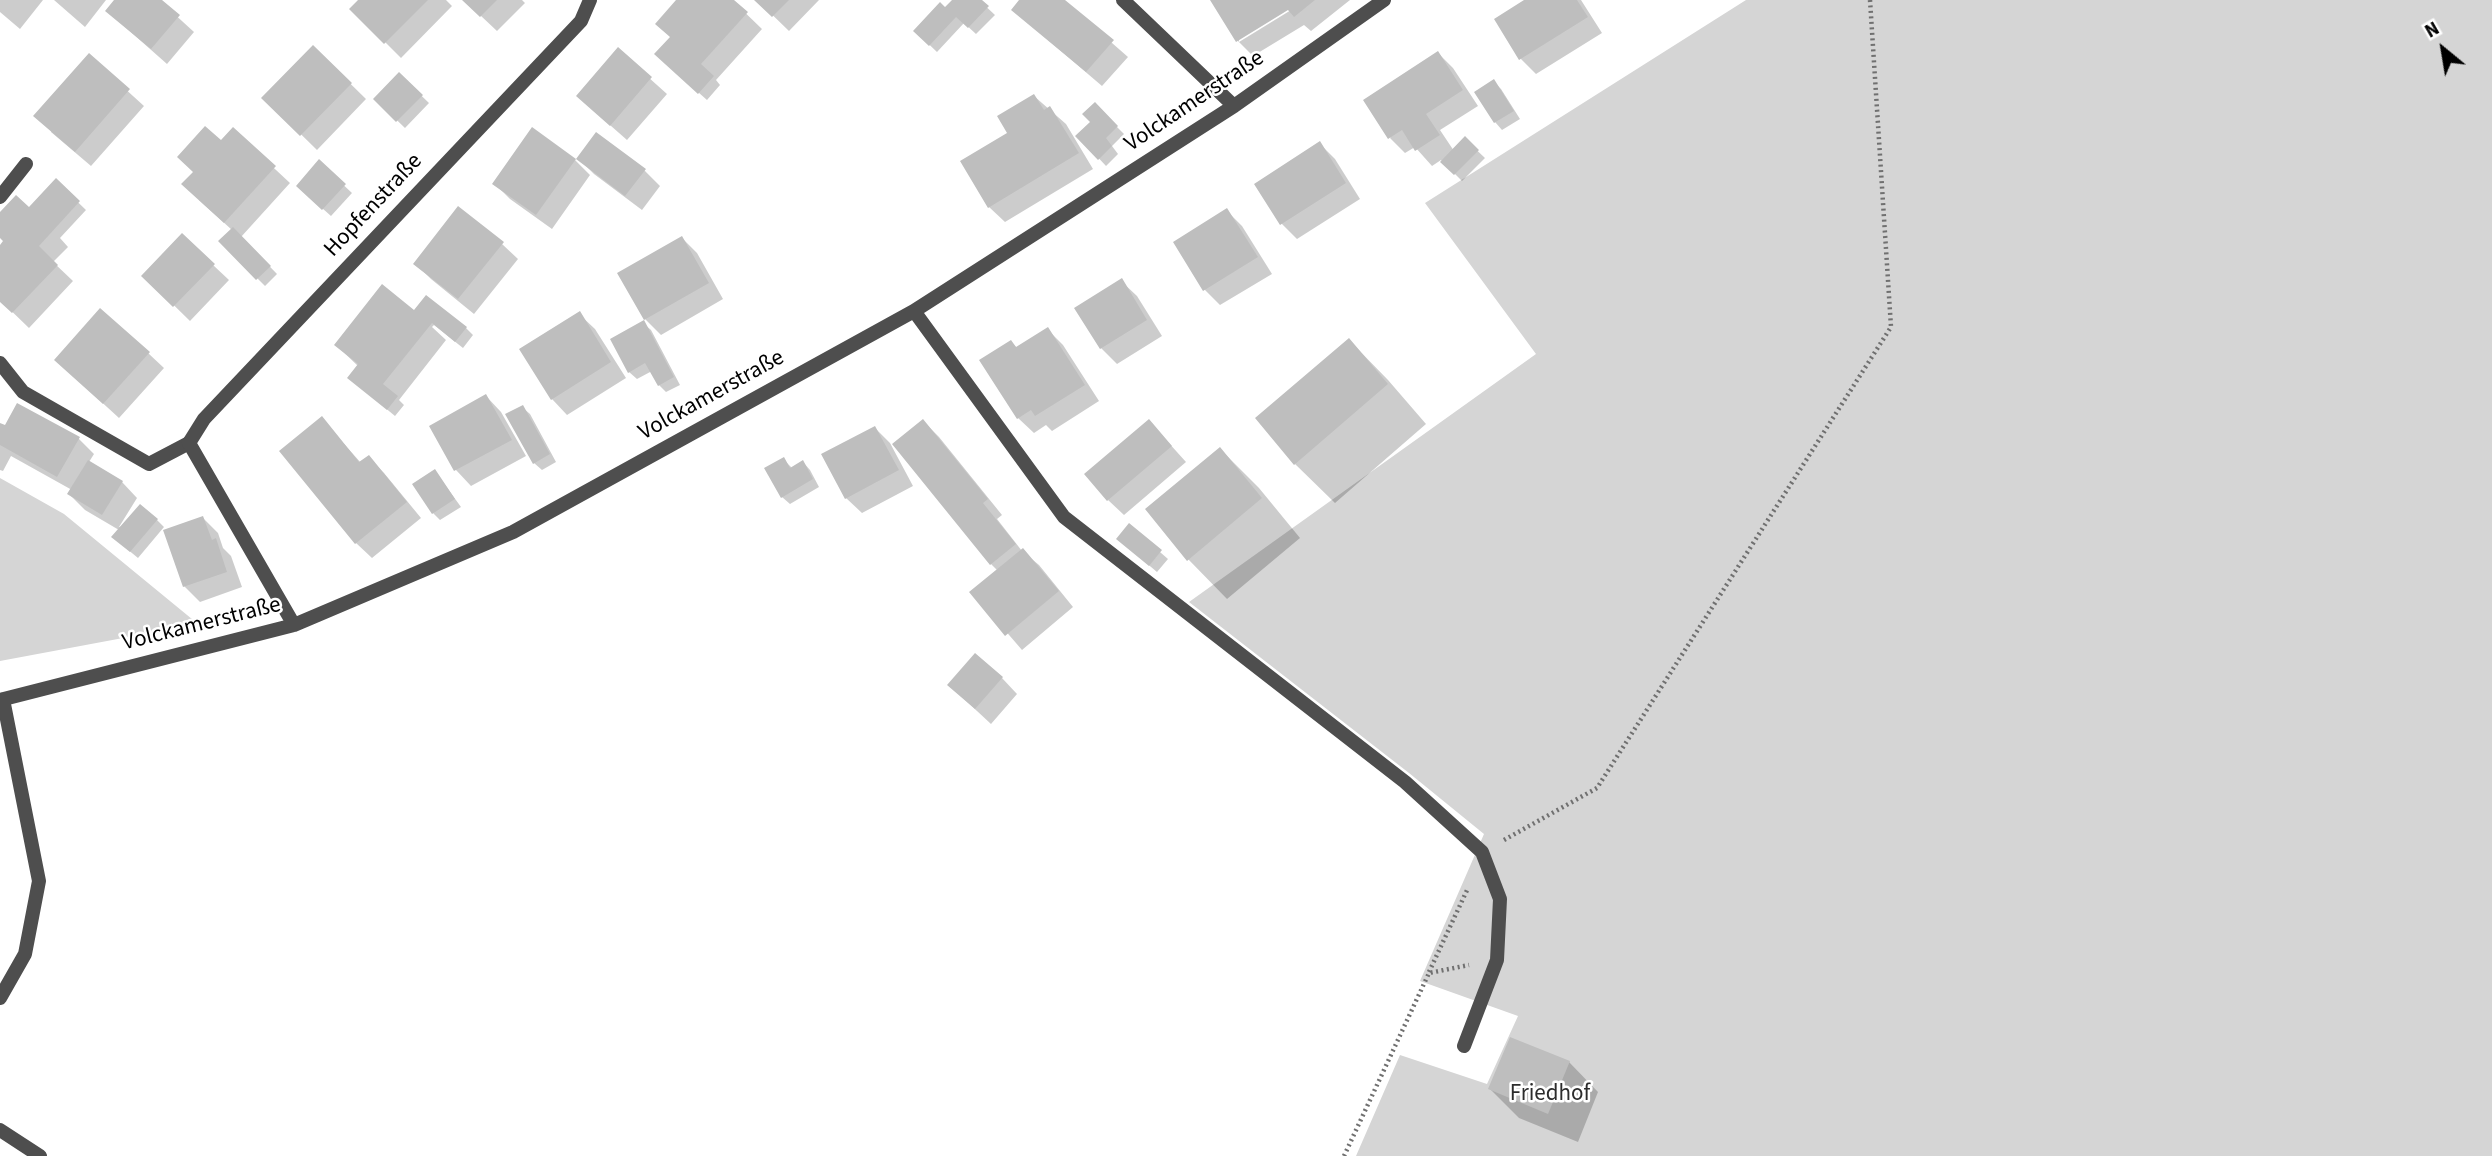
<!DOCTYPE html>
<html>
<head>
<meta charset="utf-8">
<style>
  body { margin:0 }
  #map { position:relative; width:2492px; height:1156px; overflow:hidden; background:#fff; font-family:"Source Sans 3",sans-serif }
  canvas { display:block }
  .north { position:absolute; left:2408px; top:14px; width:70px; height:70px; -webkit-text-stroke:5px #fff; paint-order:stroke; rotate:330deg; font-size:19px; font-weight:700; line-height:28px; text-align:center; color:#000 }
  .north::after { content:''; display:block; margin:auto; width:24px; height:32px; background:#000; clip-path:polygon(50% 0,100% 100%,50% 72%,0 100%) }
</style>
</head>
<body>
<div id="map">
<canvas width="2492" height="1156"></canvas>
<div class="north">N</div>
</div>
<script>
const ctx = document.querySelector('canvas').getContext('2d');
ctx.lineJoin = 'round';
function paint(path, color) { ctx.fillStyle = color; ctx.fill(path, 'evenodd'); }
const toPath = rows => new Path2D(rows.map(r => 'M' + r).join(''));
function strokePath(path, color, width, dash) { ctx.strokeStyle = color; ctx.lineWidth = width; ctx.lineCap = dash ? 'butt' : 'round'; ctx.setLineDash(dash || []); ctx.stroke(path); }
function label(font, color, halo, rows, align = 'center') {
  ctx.font = font + ' "Source Sans 3",sans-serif'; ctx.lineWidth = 5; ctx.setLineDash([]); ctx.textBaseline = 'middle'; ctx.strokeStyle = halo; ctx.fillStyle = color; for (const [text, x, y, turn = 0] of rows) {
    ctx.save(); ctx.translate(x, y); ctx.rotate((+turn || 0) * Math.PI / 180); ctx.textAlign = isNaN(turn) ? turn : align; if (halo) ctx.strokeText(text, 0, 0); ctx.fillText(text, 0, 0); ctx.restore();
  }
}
paint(toPath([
  [1746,0,2492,0,2492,1156,1356,1156,1400,1055,1487,1084,1518,1016,1420,981,1484,834,1409,773,1189,602,1536,354,1425,203],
  [0,478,64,514,198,624,0,661]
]), '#d5d5d5');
paint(toPath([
  [0,0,43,0,20,29,0,12],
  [54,0,106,0,85,27],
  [117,0,159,0,194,32,167,64,107,11],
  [361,0,446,0,452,6,401,58,352,9],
  [464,0,522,0,525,3,497,31],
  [679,0,732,0,762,29,716,80,720,85,707,100,664,62,672,37],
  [757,0,819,0,789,31],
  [955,0,979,0,995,15,976,34,964,23,937,52,915,31,946,10],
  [1021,0,1063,0,1128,57,1102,86,1013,10],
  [1212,0,1350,0,1311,31,1304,25,1253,56,1238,41],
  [1294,4,1296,7,1239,42,1239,38],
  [1528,0,1581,0,1602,33,1536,74,1521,59],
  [313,47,366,99,317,150,264,98],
  [618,50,667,94,627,140,594,111],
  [1438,53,1453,68,1478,106,1440,130,1454,151,1465,139,1485,158,1462,181,1441,160,1432,166,1415,147,1405,153,1390,138],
  [89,56,144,106,91,166,51,132],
  [399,74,429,103,405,128,375,99],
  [1494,82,1501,89,1520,119,1502,130,1495,122],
  [1034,96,1066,124,1093,169,1005,222,989,207],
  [1095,105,1124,134,1112,146,1118,154,1106,166,1078,136,1092,122],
  [233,130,290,183,241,237,277,274,265,286,220,241,232,230,199,200],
  [597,134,645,171,660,186,642,210,594,174,578,158],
  [1319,143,1335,159,1360,199,1297,239,1282,224,1256,184],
  [575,160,590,175,552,229,510,199,494,183],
  [319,162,352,193,331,216,305,193],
  [56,181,86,210,60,238,68,247,53,262,73,281,29,328,0,300,0,247,5,241,0,236,0,215,29,209],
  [1227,211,1242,226,1272,274,1220,305,1205,290,1175,242],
  [682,238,697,253,723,299,661,335,645,319,619,274],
  [502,244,518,259,474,314,431,279,415,263],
  [213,265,229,280,190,321,144,276],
  [1121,281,1137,296,1162,336,1117,364,1101,348,1076,309],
  [414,312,466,328,473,335,463,348,434,325,432,327,446,340,399,400,404,405,395,416,349,378,358,366,336,345],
  [579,314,595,329,626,378,567,415,552,399],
  [643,323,651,330,680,385,666,392,659,385,652,371,637,379,629,372],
  [1047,329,1063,345,1099,401,1052,431,1046,425,1034,433,1018,418,1011,342,1017,348],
  [1349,340,1388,380,1426,424,1335,503,1295,464],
  [148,353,164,368,119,418,72,375],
  [486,396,501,412,526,456,471,486,456,470,431,426],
  [522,407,530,414,556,462,542,470,534,463],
  [322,419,361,463,368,457,384,473,421,518,372,558,356,543],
  [923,421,939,437,1002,515,997,519,1022,551,1039,565,1073,607,1022,650,972,592,998,571,991,564],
  [1149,421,1186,462,1124,515,1108,500],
  [0,425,79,439,94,454,89,462,122,482,137,498,119,527,157,520,164,527,138,558,121,544,119,530,85,510,69,494,72,490,11,456,3,471,0,470],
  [875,428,890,443,913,486,862,513,846,498],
  [1220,449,1259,488,1300,538,1227,599,1188,559],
  [784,460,792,468,803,462,810,470,819,487,790,504,782,497],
  [435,471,461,507,440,520,433,513],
  [203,518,218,533,223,548,231,556,242,587,200,602,184,586],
  [1130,526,1168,559,1157,572,1126,546],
  [1002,678,1017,694,991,724,949,685],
  [1569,1062,1598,1092,1578,1142,1519,1118,1490,1089]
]), '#0003');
paint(toPath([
  [114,0,162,0,180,15,151,49,105,11],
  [358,0,428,0,384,44,349,9],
  [462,0,497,0,480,17],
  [676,0,734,0,748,12,701,64,714,76,698,94,654,54,670,37,655,24],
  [754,0,789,0,772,17],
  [952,0,982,0,989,6,968,28,956,17,929,46,913,31,940,2,945,7],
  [1019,0,1065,0,1114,40,1086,72,1011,10],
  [1210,0,1315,0,1294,17,1288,10,1236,42],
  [1524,0,1577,0,1588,17,1519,60,1494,19],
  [313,45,352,83,300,136,261,98],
  [618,47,652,77,610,126,576,96],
  [1438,51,1463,90,1426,114,1440,135,1415,151,1402,130,1388,139,1363,100],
  [89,53,130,89,75,152,33,116],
  [399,72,423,95,396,122,373,99],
  [1494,79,1514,111,1494,123,1474,92],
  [1034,94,1044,110,1050,106,1079,153,988,208,960,161,1007,133,997,116],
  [1095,102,1118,126,1106,138,1112,146,1098,160,1075,136,1090,122,1082,114],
  [205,126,221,140,233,127,276,166,224,223,181,184,193,172,177,157],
  [532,127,576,159,536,215,492,184],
  [596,132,646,169,625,196,576,159],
  [1465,136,1479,150,1454,175,1440,162],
  [1320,141,1346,183,1280,225,1254,184],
  [319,159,346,184,322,210,296,186],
  [56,178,80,201,39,246,58,265,12,313,0,302,0,245,3,241,0,238,0,212,16,195,29,207],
  [458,206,504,242,458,299,413,264],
  [1227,208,1258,257,1203,291,1173,242],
  [233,227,271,266,256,280,218,241],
  [182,233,215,264,173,307,141,276],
  [682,236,709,283,644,320,617,273],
  [1122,278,1147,320,1100,349,1074,308],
  [382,284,414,310,426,295,467,327,455,342,432,323,383,384,398,396,387,410,347,378,358,364,334,345],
  [100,308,150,352,103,404,54,360],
  [580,311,611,362,551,400,519,349],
  [644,320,674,377,658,386,645,363,628,373,610,339],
  [1048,327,1085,385,1035,416,1031,410,1017,419,979,360,1011,340,1016,347],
  [1349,338,1388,384,1294,465,1255,418],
  [486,394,512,440,454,471,429,426],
  [17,403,80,437,57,477,0,445,0,423,5,425],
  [523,405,550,454,533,464,505,414],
  [322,416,359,462,369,455,407,502,355,544,279,451],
  [923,419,988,499,983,503,1016,544,990,565,892,444],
  [1149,419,1172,446,1107,501,1084,474],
  [875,426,899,470,845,499,821,454],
  [1220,447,1262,498,1187,561,1145,509],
  [784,457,790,468,803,460,813,479,781,498,764,468],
  [88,460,123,481,102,515,67,494],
  [435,469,455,499,432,514,412,484],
  [140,504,158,519,130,552,111,537],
  [203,516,212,540,216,538,227,572,183,587,163,530],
  [1129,523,1162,550,1149,566,1116,539],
  [1023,548,1059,591,1005,636,969,592],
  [975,653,1003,677,975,709,947,685],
  [1510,1037,1570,1061,1548,1114,1488,1089]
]), '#bebebe');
strokePath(toPath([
  [1504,840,1597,788,1891,327,1870,0],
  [1429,972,1468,888],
  [1344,1156,1429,973,1469,965]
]), '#707070', 4.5, [2, 3.5]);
strokePath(toPath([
  [0,197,26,164],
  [0,363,23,392,149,464,189,443]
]), '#4e4e4e', 14);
strokePath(toPath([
  [1123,0,1234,106],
  [914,311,1064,517,1405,782,1482,852,1500,899,1497,960,1464,1046],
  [294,625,189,443,204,419,581,21,590,0],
  [0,700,294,625,513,532,914,311,1234,106,1384,0],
  [0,998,25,954,39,881,3,699],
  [0,1130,40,1156]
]), '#4e4e4e', 14);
label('23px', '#000', '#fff', [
  ["Volckamerstraße",1195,102,-34],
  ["Hopfenstraße",374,206,-47],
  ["Volckamerstraße",712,396,-29],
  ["Volckamerstraße",202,625,-14]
]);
label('23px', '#2c2c2c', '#fff', [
  ["Friedhof",1550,1095]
]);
</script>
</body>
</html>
